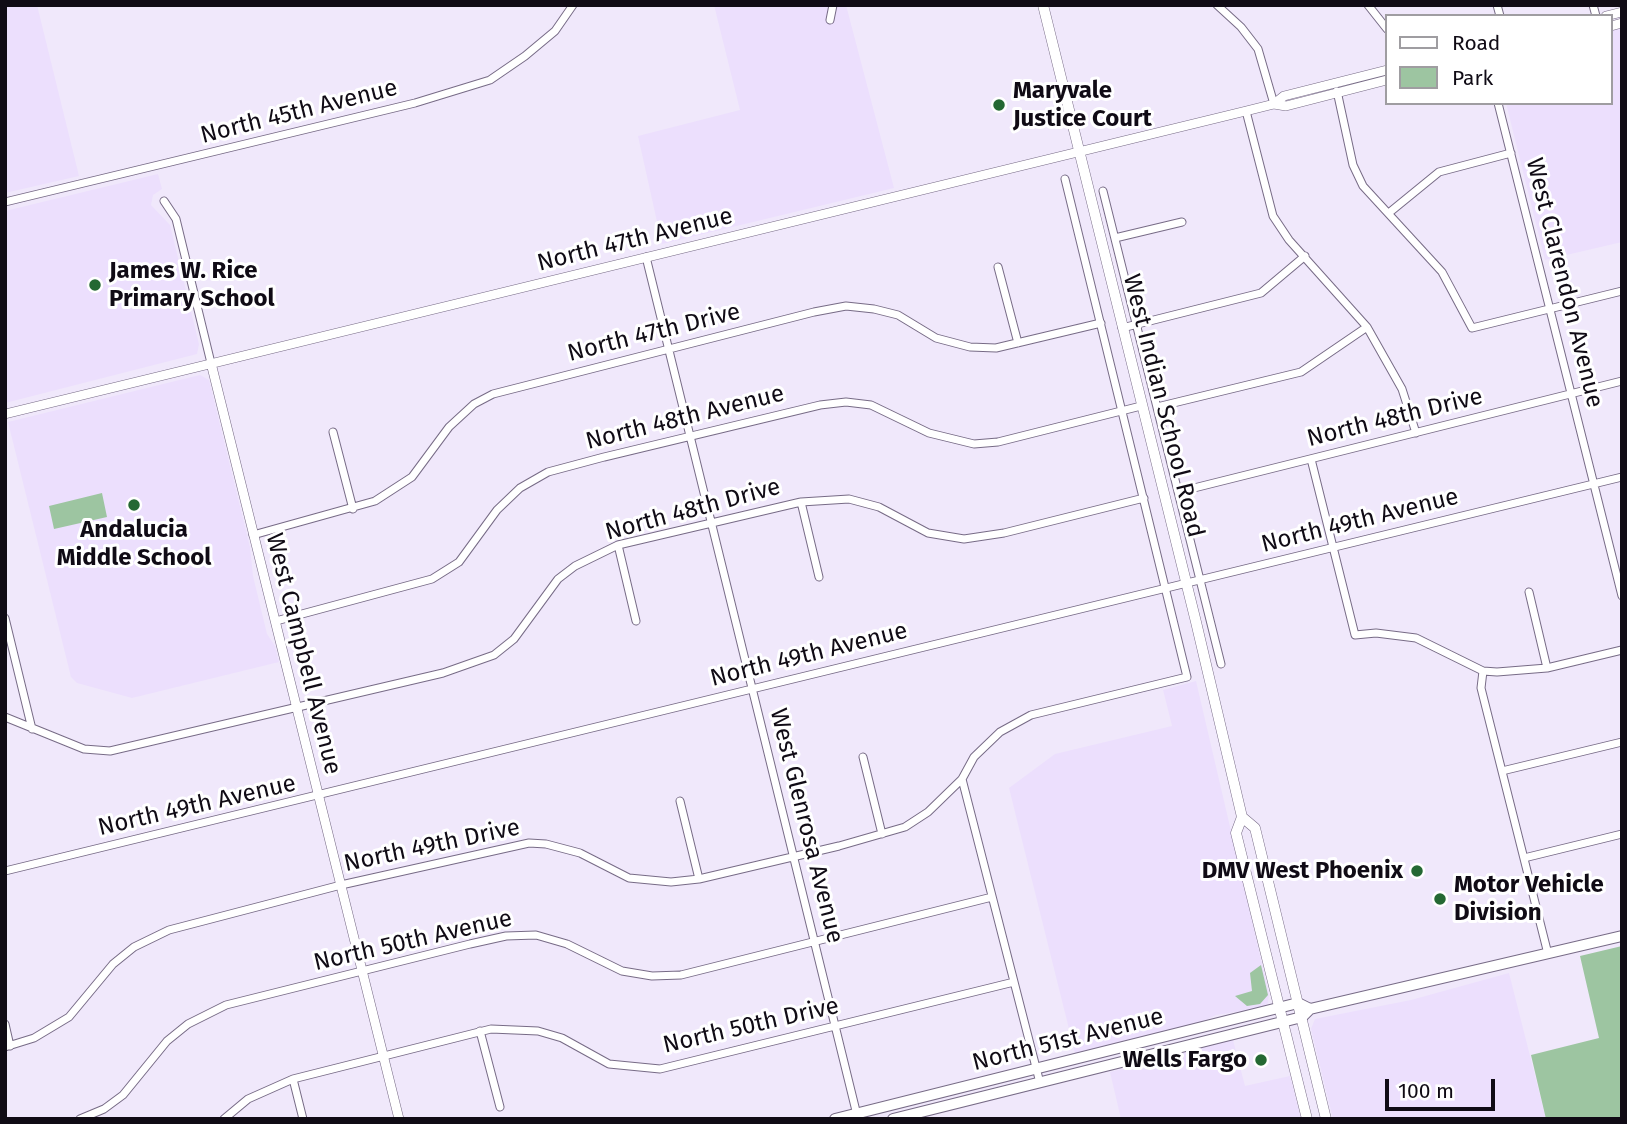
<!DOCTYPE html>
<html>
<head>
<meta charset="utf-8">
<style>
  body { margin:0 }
  #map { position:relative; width:1627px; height:1124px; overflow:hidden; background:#f0e8fb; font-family:"Fira Sans",sans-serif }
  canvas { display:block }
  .frame { position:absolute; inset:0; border:7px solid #100b15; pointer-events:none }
  .legend { position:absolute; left:1385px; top:14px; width:228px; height:91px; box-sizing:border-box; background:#fff; border:2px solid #9f9da1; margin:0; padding:9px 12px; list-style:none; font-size:21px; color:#100b15 }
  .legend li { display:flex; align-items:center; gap:14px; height:35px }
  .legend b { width:35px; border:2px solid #9f9da1 }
  .scale { position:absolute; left:1385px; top:1079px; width:110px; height:32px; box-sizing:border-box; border:4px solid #100b15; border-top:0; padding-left:9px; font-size:21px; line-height:24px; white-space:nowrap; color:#100b15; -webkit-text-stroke:5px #fff; paint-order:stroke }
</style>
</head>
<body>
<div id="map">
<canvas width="1627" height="1124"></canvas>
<div class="frame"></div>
<ul class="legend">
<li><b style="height:9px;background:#fff"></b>Road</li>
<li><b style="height:19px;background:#9dc5a1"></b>Park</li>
</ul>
<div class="scale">100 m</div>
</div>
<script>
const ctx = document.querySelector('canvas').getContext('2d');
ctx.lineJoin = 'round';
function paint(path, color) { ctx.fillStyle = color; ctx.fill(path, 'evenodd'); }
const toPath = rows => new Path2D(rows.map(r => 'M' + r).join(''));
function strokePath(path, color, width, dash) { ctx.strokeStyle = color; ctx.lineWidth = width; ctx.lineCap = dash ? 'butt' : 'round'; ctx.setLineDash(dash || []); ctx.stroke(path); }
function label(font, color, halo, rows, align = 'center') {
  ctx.font = font + ' "Fira Sans",sans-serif'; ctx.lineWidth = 6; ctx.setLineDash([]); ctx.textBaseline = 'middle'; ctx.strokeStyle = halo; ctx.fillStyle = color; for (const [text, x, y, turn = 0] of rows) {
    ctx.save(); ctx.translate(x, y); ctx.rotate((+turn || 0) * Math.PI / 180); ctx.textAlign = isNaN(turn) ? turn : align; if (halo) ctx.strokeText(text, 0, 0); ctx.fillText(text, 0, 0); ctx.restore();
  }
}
paint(toPath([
  [5,5,37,5,79,176,5,193],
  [714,5,846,5,894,188,662,244,638,136,740,110],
  [1622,28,1622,242,1545,260,1506,103,1611,103,1611,30],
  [158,174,162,189,153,195,151,205,170,225,199,344,197,354,5,403,5,211],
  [200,375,209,380,250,547,253,576,267,634,275,646,279,662,132,698,77,683,71,677,8,422],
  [1196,681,1269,994,1268,1003,1262,1008,1216,1015,1202,1022,1075,1053,1009,788,1055,754,1172,726,1163,690],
  [1509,973,1546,1119,1333,1119,1311,1029,1315,1019,1411,1000],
  [1233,1040,1245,1086,1290,1076,1301,1119,1121,1119,1110,1072]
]), '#ecdffd');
paint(toPath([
  [102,493,107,517,54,529,49,506],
  [1622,946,1622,1119,1546,1119,1531,1055,1599,1038,1580,956],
  [1261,965,1268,995,1260,1004,1247,1006,1235,996,1252,991,1250,973]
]), '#9dc5a1');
const minor = toPath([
  [1217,5,1241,27,1258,49,1274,104],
  [1368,5,1387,29],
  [1497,5,1500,16],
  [1593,5,1596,16],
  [830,20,833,5],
  [1337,91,1353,165,1363,186,1442,272,1472,328,1622,291],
  [1498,103,1622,596],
  [1246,111,1273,216,1289,240,1367,327,1402,389,1416,433],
  [1103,191,1221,664],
  [164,201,176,219,211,363],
  [5,202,415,103,490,80,525,56,555,31,573,5],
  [1390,212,1439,172,1511,153],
  [1115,238,1182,222],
  [646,257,858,1119],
  [998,267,1018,343],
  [1122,328,1261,293,1305,256],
  [1157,407,1301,372,1367,327],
  [333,432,353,509],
  [1311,459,1355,635,1376,633,1416,638,1483,671,1497,672,1547,668,1622,650],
  [1178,492,1622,381],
  [801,502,819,577],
  [253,535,375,501,412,477,449,427,474,404,493,394,814,312,846,306,874,309,898,315,936,338,970,347,996,348,1101,323],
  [618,545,636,621],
  [1529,592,1547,668],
  [5,618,32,729],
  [276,621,432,579,459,562,497,510,520,488,548,472,604,457,820,405,846,402,871,405,929,433,974,444,998,442,1141,406],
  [1483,671,1481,688,1548,954],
  [5,717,84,749,110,751,443,673,494,655,514,639,558,579,575,566,618,545,801,502,849,499,879,507,928,533,964,539,1004,533,1144,498],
  [863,757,882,834],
  [1502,771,1622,742],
  [962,779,1040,1083],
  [680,801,699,879],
  [1524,858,1622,834],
  [5,871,1622,477],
  [5,1024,10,1046],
  [480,1031,500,1107],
  [5,1047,34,1038,69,1017,113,964,134,947,169,930,341,885,529,843,546,844,580,853,629,878,671,882,699,879,839,846,905,827,928,812,962,779,974,757,1000,732,1031,715,1187,677,1065,179],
  [293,1079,303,1119],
  [80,1119,104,1109,123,1095,167,1041,188,1024,226,1005,470,944,506,936,536,935,567,944,622,971,652,976,681,975,992,897],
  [224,1119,248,1099,293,1079,491,1029,538,1031,562,1038,609,1064,660,1069,1014,982]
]);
const tertiary = toPath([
  [1606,16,1622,12],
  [1611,26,1622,23],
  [1274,104,1284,96,1387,70],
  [211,363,399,1119],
  [5,414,1246,111,1274,104,1286,106,1387,80]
]);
const secondary = toPath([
  [1043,5,1196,622,1242,817,1236,833,1307,1119],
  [1242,817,1255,828,1326,1119]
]);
const primary = toPath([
  [835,1119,1298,1003,1310,1009],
  [893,1119,1302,1017,1310,1009,1622,936]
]);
strokePath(minor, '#776b86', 9);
strokePath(tertiary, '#776b86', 10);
strokePath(secondary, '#776b86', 11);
strokePath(primary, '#776b86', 12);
strokePath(minor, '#fff', 7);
strokePath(tertiary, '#fff', 9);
strokePath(secondary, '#fff', 10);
strokePath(primary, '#fff', 10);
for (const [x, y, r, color] of [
  [999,105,7,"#246833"],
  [95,285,7,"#246833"],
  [134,505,7,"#246833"],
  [1417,871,7,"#246833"],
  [1440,899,7,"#246833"],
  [1261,1060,7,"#246833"]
]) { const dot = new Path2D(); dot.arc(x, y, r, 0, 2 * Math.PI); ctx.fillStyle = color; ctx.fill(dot); strokePath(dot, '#fff', 2.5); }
label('bold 24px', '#100b15', '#fff', [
  ["Maryvale",1013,91],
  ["Justice Court",1013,119],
  ["James W. Rice",109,271],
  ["Primary School",109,299],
  ["Andalucia",134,530,"center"],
  ["Middle School",134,558,"center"],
  ["DMV West Phoenix",1403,871,"right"],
  ["Motor Vehicle",1454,885],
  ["Division",1454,913],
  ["Wells Fargo",1247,1060,"right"]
], 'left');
label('24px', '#100b15', '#fff', [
  ["North 45th Avenue",299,112,-14],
  ["North 47th Avenue",635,240,-14],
  ["West Clarendon Avenue",1564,283,76],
  ["North 47th Drive",654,333,-14],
  ["West Indian School Road",1163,406,76],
  ["North 48th Avenue",685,418,-14],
  ["North 48th Drive",1395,418,-14],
  ["North 48th Drive",693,510,-15],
  ["North 49th Avenue",1360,521,-14],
  ["West Campbell Avenue",303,654,76],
  ["North 49th Avenue",809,655,-14],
  ["North 49th Avenue",197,806,-13],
  ["West Glenrosa Avenue",806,826,76],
  ["North 49th Drive",432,846,-12],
  ["North 50th Avenue",413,941,-13],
  ["North 50th Drive",751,1026,-13],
  ["North 51st Avenue",1068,1040,-14]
]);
</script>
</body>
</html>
